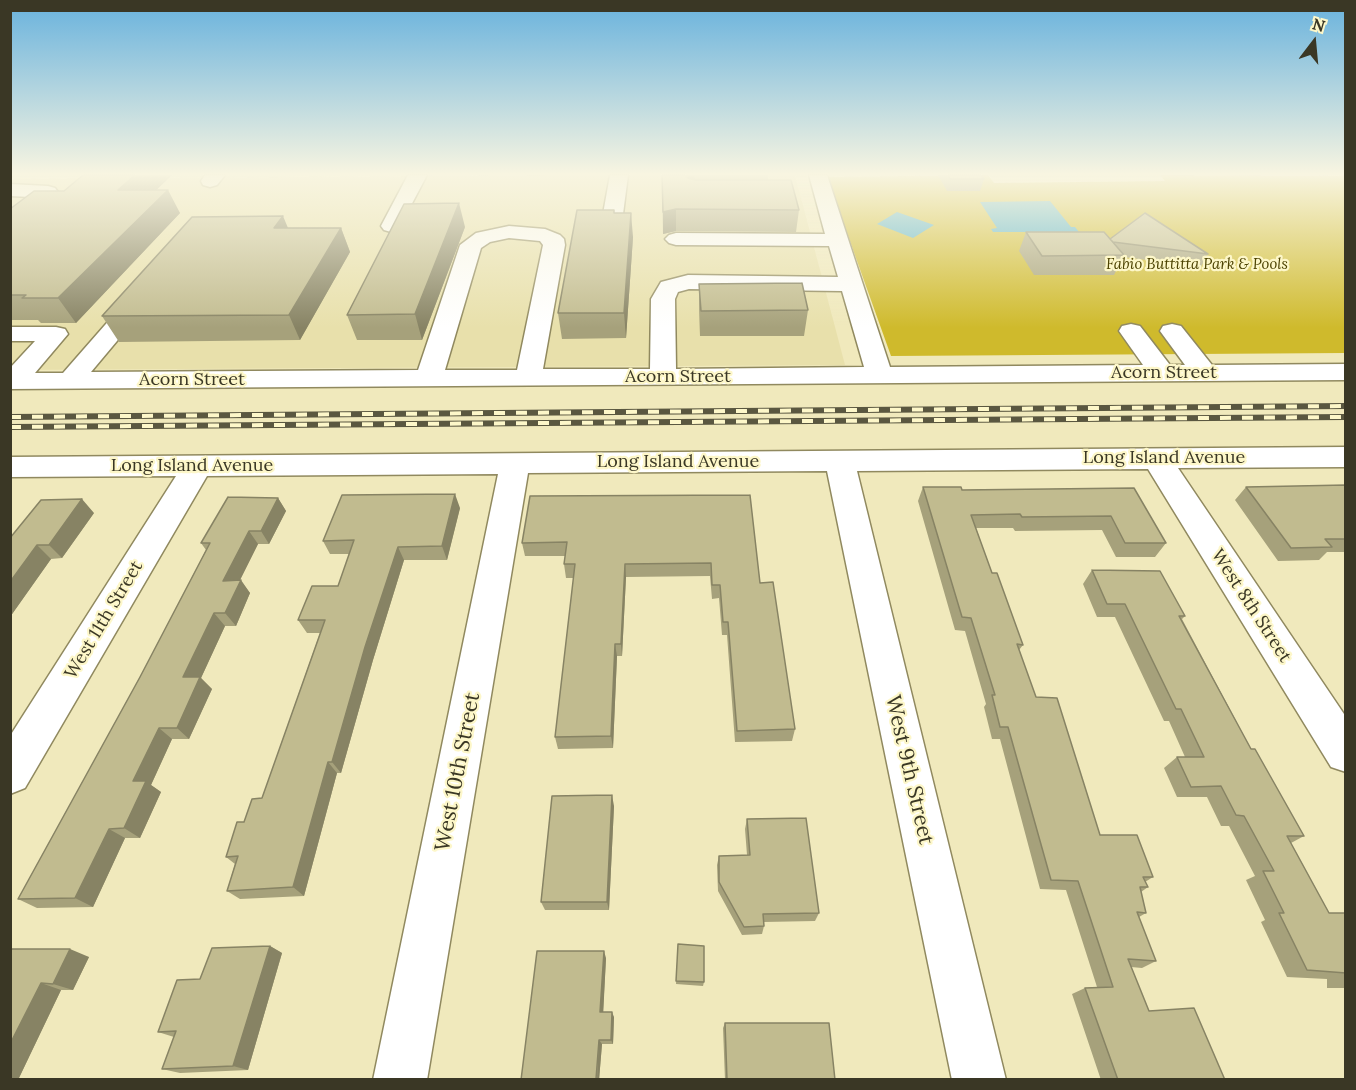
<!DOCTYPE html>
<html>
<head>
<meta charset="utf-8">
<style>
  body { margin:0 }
  #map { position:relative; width:1356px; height:1090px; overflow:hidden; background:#f0e9bc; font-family:Lora,serif }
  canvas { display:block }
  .frame { position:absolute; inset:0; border:12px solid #3a3725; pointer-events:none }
  .north { position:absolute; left:1284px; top:12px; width:60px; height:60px; -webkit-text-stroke:4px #fdf7c9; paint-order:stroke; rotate:16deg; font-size:16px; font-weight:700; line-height:24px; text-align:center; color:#3a3725 }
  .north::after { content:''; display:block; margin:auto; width:21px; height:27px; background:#3a3725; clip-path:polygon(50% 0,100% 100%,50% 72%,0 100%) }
</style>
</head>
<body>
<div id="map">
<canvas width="1356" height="1090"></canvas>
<div class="frame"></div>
<div class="north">N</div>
</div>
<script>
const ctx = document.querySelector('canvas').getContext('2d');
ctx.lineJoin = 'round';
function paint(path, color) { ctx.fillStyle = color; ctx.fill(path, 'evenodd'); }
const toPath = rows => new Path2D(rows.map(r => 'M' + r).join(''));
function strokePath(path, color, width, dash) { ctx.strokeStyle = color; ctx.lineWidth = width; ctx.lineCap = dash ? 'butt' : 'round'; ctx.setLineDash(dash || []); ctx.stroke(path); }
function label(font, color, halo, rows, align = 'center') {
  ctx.font = font + ' Lora,serif'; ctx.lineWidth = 4.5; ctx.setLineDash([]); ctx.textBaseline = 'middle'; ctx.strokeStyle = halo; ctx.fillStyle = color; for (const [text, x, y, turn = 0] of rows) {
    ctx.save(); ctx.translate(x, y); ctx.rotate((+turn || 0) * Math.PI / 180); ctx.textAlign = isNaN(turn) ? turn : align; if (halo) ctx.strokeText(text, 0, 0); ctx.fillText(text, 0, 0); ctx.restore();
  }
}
paint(toPath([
  [552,175,795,175,845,365,11,370,10,179]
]), '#e8e0ab');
paint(toPath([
  [988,175,994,183,1165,181,1160,175,1345,176,1345,353,891,356,827,177]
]), '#cfba2c');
paint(toPath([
  [1050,201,1071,227,1075,227,1079,232,993,232,991,229,997,228,980,202],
  [897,212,934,225,913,238,877,224]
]), '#49aecc');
const minor = toPath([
  [205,175,225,175,217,185,210,187,203,185,201,181,205,175],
  [408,175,427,175,398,230,391,232,384,230,381,226,408,175],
  [610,175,628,175,623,214,620,218,613,220,606,218,603,214,610,175],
  [809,175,827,175,890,367,1143,365,1119,331,1122,326,1131,324,1140,326,1170,365,1185,365,1160,331,1163,326,1172,324,1181,326,1212,365,1346,364,1346,380,10,389,10,368,35,341,10,341,10,327,56,327,65,329,68,334,35,373,63,373,133,293,141,291,149,293,153,298,91,372,418,370,460,245,476,233,509,226,545,229,560,235,564,239,565,245,543,369,650,369,651,299,661,282,688,275,838,277,829,246,676,245,669,243,665,239,669,235,676,233,825,234,809,175],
  [509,238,540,241,543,245,517,370,445,370,481,248,490,242,509,238],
  [689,289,842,291,864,367,676,369,675,299,678,292,689,289],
  [10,184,48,186,55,188,58,192,17,229,10,231,10,214,31,197,10,196,10,184],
  [1346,447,1346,467,1178,468,1346,717,1346,772,1331,767,1148,469,857,471,1006,1080,952,1080,827,471,528,473,427,1080,373,1080,498,474,207,476,25,788,10,794,10,736,176,476,10,477,10,457,1346,447]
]);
strokePath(minor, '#90895f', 3);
paint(minor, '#fff');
const rail = toPath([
  [10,417,1346,406],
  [10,427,1346,417]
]);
strokePath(rail, '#5a5740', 6);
strokePath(rail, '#fdf7c9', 4, [11]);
paint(toPath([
  [172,175,156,190,180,213,76,323,41,323,38,320,10,320,10,209,64,191],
  [662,175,768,175,768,180,799,210,796,232,676,231,663,234],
  [938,175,981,175,984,179,980,191,947,191],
  [614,213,633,237,626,338,562,339,558,313],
  [465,227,422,340,357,340,347,315],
  [288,228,341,228,350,252,300,340,119,342,102,316],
  [1026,232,1110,239,1208,254,1201,267,1123,257,1114,275,1034,275,1019,251],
  [699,284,808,310,804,336,700,336,699,309],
  [1346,485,1346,552,1327,552,1319,560,1278,561,1235,500,1246,487],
  [923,487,962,490,1134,488,1166,543,1155,557,1116,557,1102,530,1015,531,1013,528,976,528,992,573,1023,645,1019,650,1036,697,1100,835,1153,877,1145,882,1148,887,1141,892,1146,913,1139,917,1156,961,1142,968,1131,967,1149,1011,1225,1080,1101,1080,1072,994,1085,988,1097,987,1066,890,1040,889,1000,739,992,739,984,707,986,704,965,631,955,630,918,501],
  [750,495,760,583,795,729,792,741,735,742,727,635,722,635,719,598,712,599,710,576,626,577,622,656,617,656,613,748,558,749,555,737,574,578,566,578,564,564,565,556,525,556,522,543],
  [278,498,286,511,269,544,258,544,240,580,250,593,236,626,225,626,201,678,212,689,189,739,172,739,151,785,161,792,140,838,125,838,93,907,37,908,18,899,140,677,206,550,201,543],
  [460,508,447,560,404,560,373,660,341,773,337,773,304,896,240,899,227,891,235,864,226,857,244,822,262,798,320,633,307,633,298,620,338,586,350,554,330,554,323,541],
  [94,513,62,558,51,559,10,617,10,538],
  [1092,570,1185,616,1182,619,1251,749,1304,836,1291,843,1329,913,1346,913,1346,988,1327,988,1327,979,1287,977,1261,922,1265,920,1246,880,1255,876,1229,826,1221,826,1207,797,1177,797,1164,768,1177,757,1185,757,1169,721,1164,721,1115,617,1097,617,1083,584],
  [614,806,609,910,545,910,541,902],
  [747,819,819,913,815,921,764,922,764,926,762,934,742,935,718,891,717,865,719,856,747,855,745,829],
  [678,944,704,982,703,986,676,984],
  [270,946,282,953,248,1070,180,1073,162,1069,174,1037,158,1032,200,979],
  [10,949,89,957,73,990,61,990,18,1080,10,1080],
  [606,958,603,1012,614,1017,613,1044,602,1044,599,1080,521,1080],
  [725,1023,835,1080,725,1080,723,1028]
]), '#a6a17b');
paint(toPath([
  [135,175,172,175,131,214,118,190],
  [683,175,695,175,695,185],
  [168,190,180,213,76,323,58,298],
  [459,203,465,227,422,340,415,314],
  [676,209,676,231,663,234,663,212],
  [631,213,633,237,626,338,624,313],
  [283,216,293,240,274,228],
  [341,228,350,252,300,340,289,315],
  [455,494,460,508,447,560,442,546],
  [278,498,286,511,269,544,261,531],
  [82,499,94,513,62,558,49,545],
  [249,531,258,544,233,594,223,581],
  [37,545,51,559,10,617,10,582],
  [398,547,404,560,373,660,341,773,332,762,365,647],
  [625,564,626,577,622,656,621,644],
  [241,580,250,593,236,626,225,613],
  [214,613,225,626,201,678,212,689,189,739,177,728,183,677],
  [615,644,617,656,613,748,611,736],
  [159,728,172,739,151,785,161,792,140,838,124,828,133,781],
  [328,762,337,773,304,896,293,887],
  [612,795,614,806,609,910,607,902],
  [109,829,125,838,93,907,75,898],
  [270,946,282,953,248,1070,233,1066],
  [70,949,89,957,73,990,53,984],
  [604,951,606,958,603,1017,600,1012],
  [41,983,61,990,18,1080,10,1080,10,1044],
  [612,1012,614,1017,613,1044,611,1040],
  [599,1040,602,1044,599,1080,597,1080]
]), '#878364');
const building = toPath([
  [83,175,135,175,118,190,168,190,58,298,22,298,26,295,10,295,10,209,34,191,64,191,83,175],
  [662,175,685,175,688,178,695,180,791,180,799,210,676,209,663,212,662,175],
  [948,175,981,175,984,179,950,179,948,175],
  [459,203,415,314,347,315,404,204,459,203],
  [577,210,614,210,614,213,631,213,624,313,558,313,577,210],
  [1145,213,1208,254,1113,242,1110,239,1145,213],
  [283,216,274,228,341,228,289,315,102,316,192,217,283,216],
  [1026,232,1104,232,1124,255,1042,256,1026,232],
  [802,283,808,310,701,311,699,284,802,283],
  [1346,485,1346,539,1325,539,1332,547,1291,548,1246,487,1346,485],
  [923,487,961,487,962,490,1134,488,1166,543,1125,543,1111,516,1022,517,1020,514,971,515,992,573,997,573,1023,645,1017,644,1036,697,1057,698,1100,835,1137,835,1153,877,1143,877,1148,887,1140,887,1146,913,1137,912,1156,961,1128,959,1149,1011,1194,1008,1225,1080,1118,1080,1085,988,1113,987,1078,881,1051,880,1008,727,1000,727,992,695,995,695,971,618,962,617,923,487],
  [455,494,442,546,398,547,365,647,332,762,328,762,293,887,227,891,238,856,226,857,237,822,244,822,252,799,262,798,325,620,298,620,312,586,338,586,354,540,323,541,342,495,455,494],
  [750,495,760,583,773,582,795,729,737,731,728,622,723,622,720,585,712,585,711,563,625,564,621,644,615,644,611,736,555,737,575,564,564,564,567,542,522,543,530,496,750,495],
  [228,497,278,498,261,531,249,531,223,581,241,580,225,613,214,613,183,677,200,677,177,728,159,728,133,781,146,781,124,828,109,829,75,898,18,899,140,677,210,543,201,543,228,497],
  [82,499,49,545,37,545,10,582,10,538,41,500,82,499],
  [1092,570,1160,571,1185,616,1179,616,1251,749,1255,749,1304,836,1287,836,1329,913,1346,913,1346,973,1307,970,1279,913,1284,913,1263,871,1274,871,1244,816,1236,815,1221,786,1191,787,1177,757,1204,757,1181,709,1176,709,1125,604,1107,604,1092,570],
  [612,795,607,902,541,902,552,796,612,795],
  [806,818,819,913,763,914,764,926,744,927,719,882,719,856,750,855,747,819,806,818],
  [678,944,704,946,704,982,676,981,678,944],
  [270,946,233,1066,162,1069,176,1031,158,1032,177,980,200,979,212,948,270,946],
  [10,949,70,949,53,984,41,983,10,1044,10,949],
  [537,951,604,951,600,1012,612,1012,611,1040,599,1040,596,1079,521,1080,537,951],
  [725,1023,829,1023,835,1080,727,1080,725,1023]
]);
paint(building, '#c1bb8f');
strokePath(building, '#878364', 1.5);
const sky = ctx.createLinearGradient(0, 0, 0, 328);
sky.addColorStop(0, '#68b2dd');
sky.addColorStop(0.53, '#f8f5e1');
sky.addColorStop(1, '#f8f5e100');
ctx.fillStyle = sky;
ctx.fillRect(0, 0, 1356, 328);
label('italic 15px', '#4c4200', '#fdf7c9', [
  ["Fabio Buttitta Park & Pools",1197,265]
]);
label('18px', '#3a3725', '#fdf7c9', [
  ["Acorn Street",1164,373],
  ["Acorn Street",678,377],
  ["Acorn Street",192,380],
  ["Long Island Avenue",1164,458],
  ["Long Island Avenue",678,462],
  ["Long Island Avenue",192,466],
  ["West 8th Street",1251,606,57],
  ["West 11th Street",104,620,-59]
]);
label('21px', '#3a3725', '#fdf7c9', [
  ["West 9th Street",909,770,77],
  ["West 10th Street",458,772,-79]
]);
</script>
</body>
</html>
